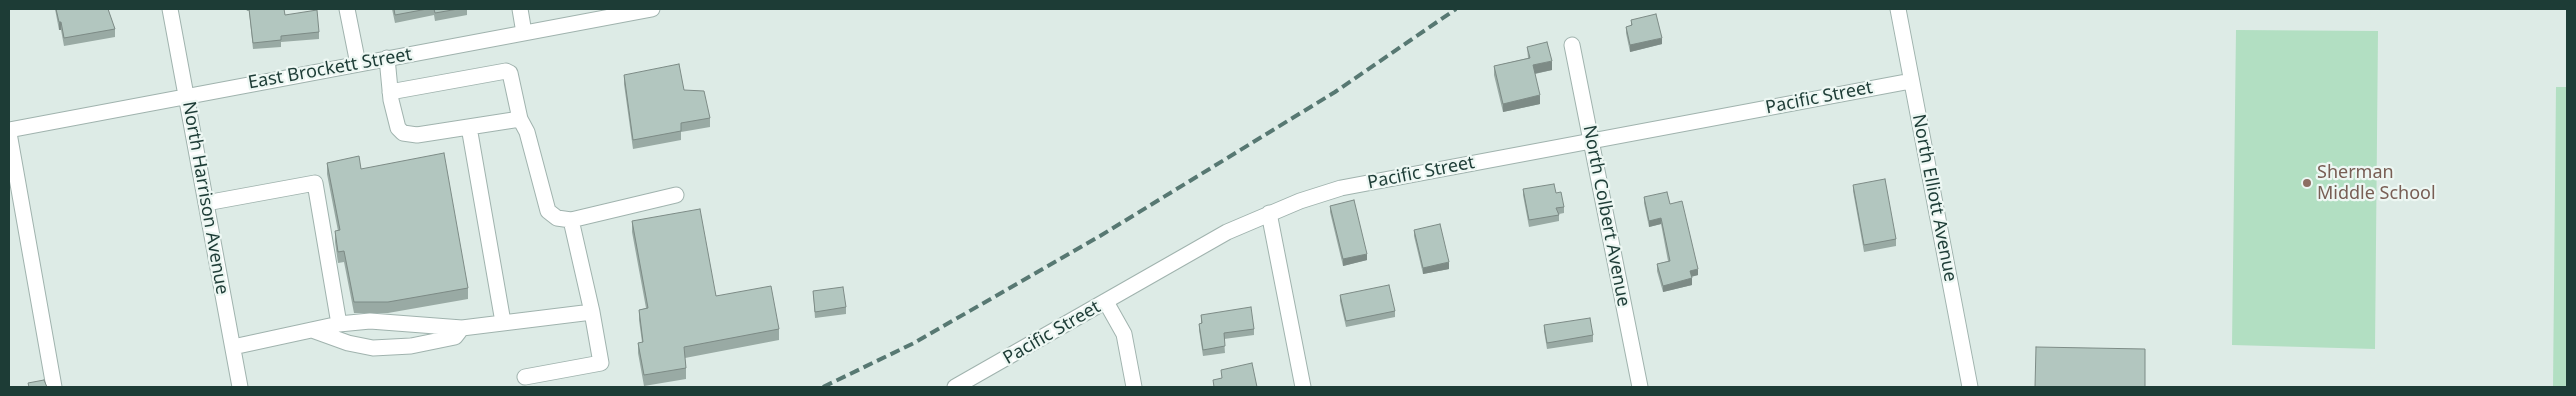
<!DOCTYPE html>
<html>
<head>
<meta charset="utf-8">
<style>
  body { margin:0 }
  #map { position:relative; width:2576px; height:396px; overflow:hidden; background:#ddebe6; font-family:"Noto Sans",sans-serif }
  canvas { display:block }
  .frame { position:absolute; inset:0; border:10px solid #1d3c36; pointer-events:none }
</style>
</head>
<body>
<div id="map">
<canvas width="2576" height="396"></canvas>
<div class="frame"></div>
</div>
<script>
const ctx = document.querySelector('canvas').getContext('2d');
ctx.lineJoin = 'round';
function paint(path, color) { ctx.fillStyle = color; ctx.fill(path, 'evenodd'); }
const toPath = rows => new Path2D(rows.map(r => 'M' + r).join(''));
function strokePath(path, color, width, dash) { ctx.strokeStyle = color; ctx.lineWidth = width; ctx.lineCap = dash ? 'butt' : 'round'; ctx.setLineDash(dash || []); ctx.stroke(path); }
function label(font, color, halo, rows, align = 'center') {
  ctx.font = font + ' "Noto Sans",sans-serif'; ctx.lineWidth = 4.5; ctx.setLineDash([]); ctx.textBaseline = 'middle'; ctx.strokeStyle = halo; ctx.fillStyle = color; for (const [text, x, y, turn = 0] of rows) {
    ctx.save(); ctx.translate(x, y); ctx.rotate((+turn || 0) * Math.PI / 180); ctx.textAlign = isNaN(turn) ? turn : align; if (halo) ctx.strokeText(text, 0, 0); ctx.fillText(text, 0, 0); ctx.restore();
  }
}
paint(toPath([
  [2236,30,2378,31,2375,349,2232,345],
  [2556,87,2567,87,2567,387,2553,387]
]), '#b2dfc2');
const minor = toPath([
  [170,9,240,387],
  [347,9,358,64],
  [520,9,524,33],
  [1898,9,1970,387],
  [1572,45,1640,387],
  [387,58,391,100,398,128,403,133,417,135,520,119,527,132,548,211,557,218,571,220,676,195],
  [390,92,506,71,510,73,520,119],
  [469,127,503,322],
  [9,130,652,9],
  [9,133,54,387],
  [206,203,315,183,339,324],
  [1269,213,1303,387],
  [1106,302,1124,334,1134,387],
  [312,330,348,343,373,348,411,346,455,337,462,328],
  [233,347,339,324,370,321,462,328,592,312,571,220],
  [525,377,601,363,592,312],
  [955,387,1227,232,1300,201,1341,188,1911,81]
]);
strokePath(minor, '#a0b3ae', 17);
strokePath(minor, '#fff', 15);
strokePath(toPath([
  [823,387,914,343,1100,236,1335,92,1456,9]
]), '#577872', 4, [10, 5]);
paint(toPath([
  [55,9,108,9,115,29,115,37,64,46,61,30,59,30],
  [246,9,284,9,285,15,319,32,319,39,281,42,281,47,253,49,249,11,247,11],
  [392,9,467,9,467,15,435,21,434,15,395,23],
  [1631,20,1662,44,1630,52,1626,33,1626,27,1631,26],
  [1527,47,1552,70,1535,74,1540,104,1503,112,1494,75,1494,66,1528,58],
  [624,75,684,90,710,118,710,127,681,132,681,140,633,149,624,84],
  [327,163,361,169,468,288,468,299,388,313,354,313,344,262,338,263,335,242,335,231,338,231,327,174],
  [1853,185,1896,239,1896,246,1864,252,1853,191],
  [1523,189,1556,193,1564,207,1564,213,1559,214,1559,221,1529,227,1523,195],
  [1644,197,1670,204,1698,275,1691,277,1692,285,1663,292,1657,271,1657,264,1668,261,1661,224,1649,227,1644,203],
  [1330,206,1367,260,1343,266,1330,212],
  [632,221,716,296,779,329,779,340,685,358,686,368,686,379,644,386,638,353,638,343,642,342,639,320,639,310,646,308,632,232],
  [1414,230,1449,269,1423,274,1414,236],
  [813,291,846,307,846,314,815,318],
  [1340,295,1395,311,1395,317,1346,327,1340,301],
  [1201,315,1254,329,1254,335,1224,339,1225,353,1203,356,1199,330,1199,324,1201,323],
  [1544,325,1593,335,1593,342,1547,349,1544,331]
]), '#99aaa4');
paint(toPath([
  [59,22,61,22,61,30,59,30],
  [1662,38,1662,44,1630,52,1630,45],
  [1552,61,1552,70,1533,74,1533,65],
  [1540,95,1540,104,1503,112,1503,104],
  [1661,218,1661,224,1649,227,1649,221],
  [1367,254,1367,260,1343,266,1343,259],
  [1449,262,1449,269,1423,274,1423,268],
  [1698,269,1698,275,1690,277,1690,271],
  [1692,278,1692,285,1663,292,1663,286]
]), '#7d8b86');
const building = toPath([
  [56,9,108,9,115,29,64,38,61,22,59,22,56,9],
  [249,9,284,9,285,15,317,10,319,32,281,36,281,40,253,43,249,9],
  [394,9,427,9,395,15,394,9],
  [434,9,458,9,435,13,434,9],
  [1656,14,1662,38,1630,45,1626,27,1632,25,1631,20,1656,14],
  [1547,42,1552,61,1533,65,1540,95,1503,104,1494,66,1530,58,1527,47,1547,42],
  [679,64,684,90,704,91,710,118,681,123,681,131,633,140,624,75,679,64],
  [444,153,468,288,388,302,354,302,344,251,338,252,335,231,340,230,327,163,359,156,361,169,444,153],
  [1885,179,1896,239,1864,245,1853,185,1885,179],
  [1554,184,1556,193,1561,192,1564,207,1556,208,1559,215,1529,220,1523,189,1554,184],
  [1667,192,1670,204,1682,201,1698,269,1690,271,1692,278,1663,286,1657,264,1670,261,1661,218,1649,221,1644,197,1667,192],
  [1354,200,1367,254,1343,259,1330,206,1354,200],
  [700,209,716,296,771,286,779,329,684,347,686,368,644,375,638,343,643,342,639,310,648,308,632,221,700,209],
  [1440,224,1449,262,1423,268,1414,230,1440,224],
  [1389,285,1395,311,1346,321,1340,295,1389,285],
  [843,287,846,307,815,312,813,291,843,287],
  [1251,307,1254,329,1224,333,1225,346,1203,350,1199,324,1202,323,1201,315,1251,307],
  [1590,318,1593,335,1547,343,1544,325,1590,318],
  [2036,347,2145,349,2145,387,2035,387,2036,347],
  [1252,363,1257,387,1214,387,1213,380,1222,378,1221,370,1252,363],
  [44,380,47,387,48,387,29,387,28,383,44,380]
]);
paint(building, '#b2c6bf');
strokePath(building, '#7d8b86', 1);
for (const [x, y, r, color] of [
  [2307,183,5,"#8d6e63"]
]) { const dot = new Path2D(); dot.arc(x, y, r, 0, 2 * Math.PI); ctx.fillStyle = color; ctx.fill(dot); strokePath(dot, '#edf7f3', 2); }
label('18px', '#1d3c36', '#edf7f3', [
  ["East Brockett Street",330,69,-10],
  ["Pacific Street",1819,98,-11],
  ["Pacific Street",1421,173,-11],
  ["North Harrison Avenue",205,198,80],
  ["North Elliott Avenue",1934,198,79],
  ["North Colbert Avenue",1606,216,79],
  ["Pacific Street",1052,333,-30]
]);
label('18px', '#785e54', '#edf7f3', [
  ["Sherman",2317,173],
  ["Middle School",2317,194]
], 'left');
</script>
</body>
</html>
